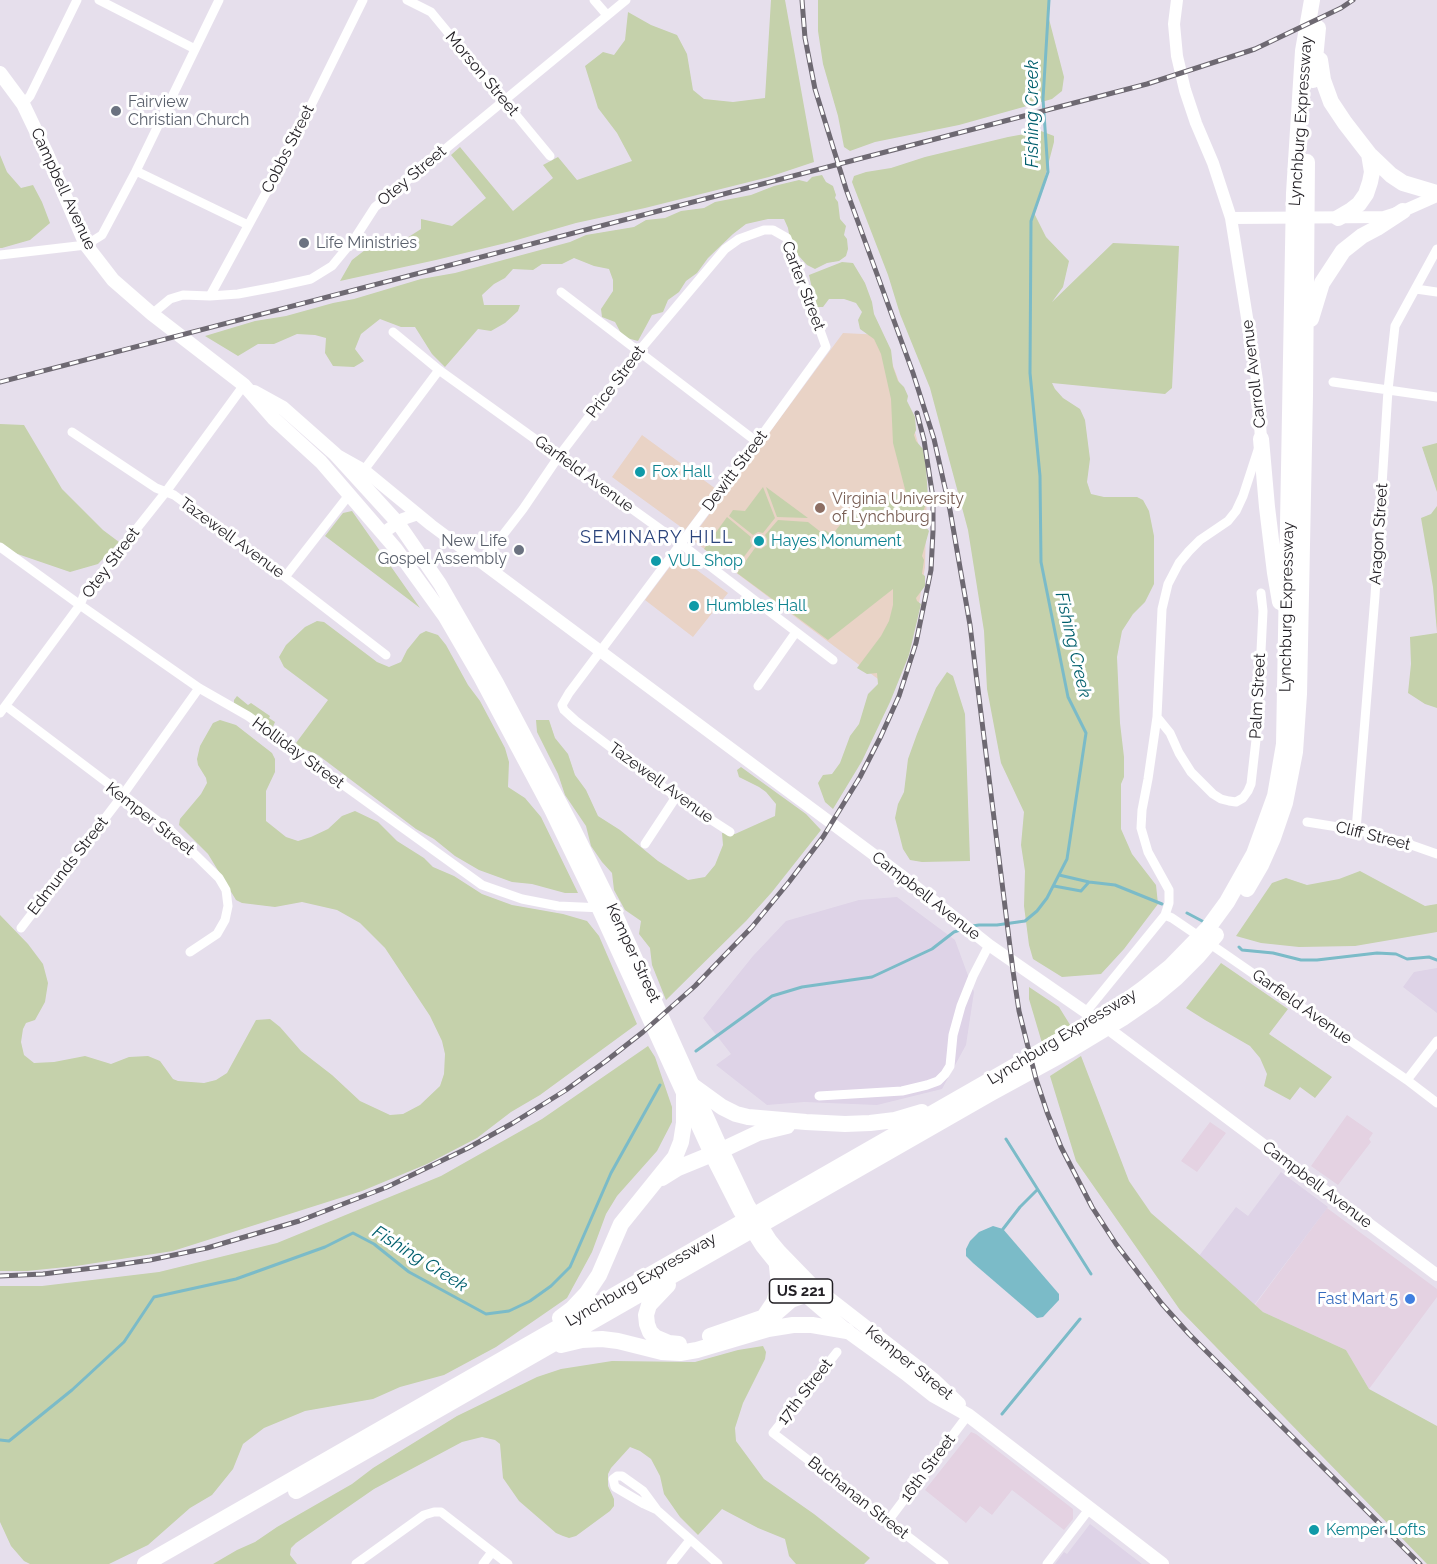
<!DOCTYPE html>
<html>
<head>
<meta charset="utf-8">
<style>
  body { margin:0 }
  canvas { display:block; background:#e6dfec }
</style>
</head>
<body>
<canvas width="1437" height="1564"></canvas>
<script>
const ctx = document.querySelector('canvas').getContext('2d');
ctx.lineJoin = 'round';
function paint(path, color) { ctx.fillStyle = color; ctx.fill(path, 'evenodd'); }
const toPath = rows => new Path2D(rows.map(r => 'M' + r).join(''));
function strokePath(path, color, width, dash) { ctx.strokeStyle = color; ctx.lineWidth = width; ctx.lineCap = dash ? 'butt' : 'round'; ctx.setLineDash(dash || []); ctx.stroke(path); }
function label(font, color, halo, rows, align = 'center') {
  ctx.font = font + ' Raleway,sans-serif'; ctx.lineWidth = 6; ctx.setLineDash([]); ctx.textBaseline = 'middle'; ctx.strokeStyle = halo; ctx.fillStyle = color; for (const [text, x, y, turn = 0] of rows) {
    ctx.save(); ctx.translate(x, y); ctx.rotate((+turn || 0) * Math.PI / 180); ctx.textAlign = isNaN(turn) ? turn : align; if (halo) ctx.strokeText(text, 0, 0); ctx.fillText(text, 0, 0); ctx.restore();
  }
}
paint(toPath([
  [1347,1115,1373,1133,1369,1139,1371,1142,1338,1185,1311,1166],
  [1210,1122,1226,1133,1197,1172,1181,1161],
  [1327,1208,1437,1289,1437,1297,1369,1389,1346,1350,1263,1312,1255,1305],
  [971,1432,976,1434,1073,1509,1073,1519,1064,1530,1012,1490,992,1515,980,1506,966,1523,925,1490]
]), '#e4d2e2');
paint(toPath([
  [897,897,955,940,974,992,966,1045,942,1089,877,1105,804,1102,767,1105,716,1065,731,1054,703,1018,753,956,786,921,859,900],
  [1437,968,1437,1013,1403,987,1414,972],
  [1281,1172,1328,1207,1251,1309,1199,1256,1236,1207,1248,1216],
  [1090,1524,1142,1564,1055,1564,1064,1552,1067,1554]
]), '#ded3e7');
paint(toPath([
  [843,333,882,335,908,407,918,443,927,486,925,567,918,610,894,691,691,539],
  [642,435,716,489,685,530,612,477],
  [678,556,728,593,693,637,645,600]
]), '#e9d3c6');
paint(toPath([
  [771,0,785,0,814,162,769,177,645,208,576,223,510,242,436,260,340,281,352,260,369,247,396,245,421,229,421,219,452,226,486,198,451,155,460,147,513,211,553,178,543,165,558,157,577,180,632,161,617,133,598,108,585,66,603,52,614,55,625,40,628,12,651,25,677,35,687,54,693,90,704,99,733,102,765,98],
  [818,0,1048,0,1049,19,1064,77,1062,91,1052,99,959,125,875,142,850,151,844,147,838,116,823,64,818,31],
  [1041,131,1054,136,1054,142,1040,196,1034,213,1046,237,1069,261,1063,287,1052,302,1113,243,1179,246,1172,388,1165,394,1052,383,1055,389,1063,398,1080,409,1085,420,1090,459,1087,482,1091,494,1104,497,1137,497,1143,500,1149,511,1154,536,1154,584,1145,602,1133,614,1122,631,1117,657,1120,723,1124,757,1124,777,1121,784,1121,829,1132,854,1156,885,1158,904,1124,949,1101,974,1062,977,1033,959,1029,945,1024,906,1025,871,1021,845,1024,812,1001,763,987,689,984,631,968,530,930,388,900,314,888,275,852,182,854,176,866,172,891,168,925,157,1008,137],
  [0,155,7,172,21,188,33,185,42,202,50,223,30,240,2,248,0,248],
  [822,175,826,182,833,186,836,195,835,198,838,202,840,219,846,226,844,235,847,239,848,249,846,256,839,261,827,263,815,269,807,265,797,254,790,240,788,228,784,219,768,219,746,224,733,234,708,258,697,273,686,281,679,292,668,300,663,312,652,315,638,341,623,337,615,322,602,317,601,309,613,291,613,280,609,269,594,266,574,258,562,264,542,264,533,270,513,269,505,278,494,284,482,295,484,305,520,305,518,311,505,323,491,331,478,329,445,367,432,354,415,327,401,327,380,319,361,334,355,349,364,361,354,367,333,366,325,353,326,338,315,335,297,334,274,344,258,344,238,356,205,336,255,321,286,316,333,303,354,299,421,279,455,273,570,242,586,235,634,227,646,220,665,218,681,211,704,208,715,202,751,195,774,186,799,180,807,182,812,177],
  [842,262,853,263,865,283,872,302,874,314,891,350,893,367,898,381,904,387,908,396,907,401,915,417,916,430,914,435,916,441,923,449,926,467,928,498,923,512,925,526,929,531,922,556,924,560,922,574,925,576,925,586,916,598,917,601,921,604,909,655,890,702,862,761,833,809,825,802,818,783,823,775,832,774,840,763,850,736,859,724,868,694,878,684,877,673,867,674,857,668,881,636,889,621,893,605,893,589,828,640,737,573,755,548,761,549,767,545,767,539,765,535,778,520,808,522,822,533,825,530,832,535,861,499,906,493,893,443,891,399,881,354,874,339,860,329,858,320,862,312,856,303,844,299,829,299,823,307,816,307,809,275],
  [0,424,24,425,62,489,103,530,119,542,98,564,70,572,0,548],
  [1437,443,1437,492,1422,447],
  [763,487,775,518,763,533,758,532,753,535,729,516,733,510,745,511],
  [766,487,808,518,777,517],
  [1437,506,1437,632,1433,587,1421,518,1431,514],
  [352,511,420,608,325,536,343,513],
  [727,517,751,537,750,541,752,546,734,570,704,549],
  [317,621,324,622,377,662,389,667,401,662,407,650,420,634,426,631,438,635,446,645,468,685,480,701,505,748,509,762,508,787,525,798,541,817,578,893,565,893,532,884,512,882,479,870,455,856,434,839,416,829,318,755,299,747,294,742,296,743,328,700,284,667,279,657,286,645,305,627],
  [1437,633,1437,708,1425,704,1408,693,1411,664,1410,637],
  [947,672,953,676,965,714,970,861,922,862,910,860,903,849,895,818,898,804,904,792,908,759,917,734,936,688],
  [237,696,248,705,251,703,270,716,269,718,275,722,272,729,234,703,234,700],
  [220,720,236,725,272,753,275,759,275,772,266,791,266,821,286,837,298,841,311,837,328,829,342,816,355,811,378,822,397,841,424,858,433,867,454,876,482,894,512,905,563,914,587,921,599,936,637,1024,540,1095,511,1112,477,1138,427,1164,362,1191,173,1251,76,1266,27,1271,0,1271,0,915,28,944,43,964,48,983,45,1002,35,1020,26,1023,23,1029,21,1042,24,1055,34,1063,54,1062,85,1056,111,1064,129,1057,148,1056,160,1061,173,1079,178,1081,204,1083,216,1080,227,1073,256,1020,270,1019,280,1027,301,1051,332,1075,360,1101,390,1115,403,1114,420,1105,440,1086,444,1074,445,1054,442,1041,430,1016,385,948,360,923,337,910,302,902,275,907,242,903,236,900,208,854,179,825,180,819,201,794,207,783,206,778,198,765,197,759,200,746,213,723],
  [536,720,549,720,555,738,568,754,575,775,586,790,598,816,620,830,658,861,688,880,705,877,715,865,723,845,722,833,735,834,775,816,776,804,766,792,759,787,739,777,737,770,741,767,806,814,821,830,772,892,746,921,666,1000,652,965,650,948,639,934,641,921,625,910,614,890,612,873,602,862,591,846,586,826,565,795,558,774,537,732],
  [1360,871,1425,906,1437,904,1437,932,1355,946,1299,947,1261,943,1236,936,1272,883,1286,878,1307,885,1339,879],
  [1221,963,1288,1009,1269,1034,1332,1077,1315,1098,1300,1087,1290,1100,1264,1086,1267,1074,1260,1058,1250,1046,1205,1020,1186,1008],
  [1029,987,1059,1007,1072,1028,1042,1043,1029,999],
  [648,1046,655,1057,670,1101,672,1107,672,1122,657,1151,617,1196,606,1214,592,1252,567,1298,496,1347,444,1375,400,1387,373,1399,305,1411,264,1428,243,1444,233,1469,212,1495,190,1508,148,1545,109,1564,30,1564,24,1561,11,1546,0,1522,0,1286,42,1286,159,1272,277,1243,441,1176,542,1119],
  [1081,1056,1129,1181,1151,1213,1195,1251,1263,1312,1346,1350,1369,1389,1437,1426,1437,1564,1427,1564,1180,1310,1076,1161,1050,1076],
  [763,1346,766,1352,765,1359,743,1403,735,1428,736,1441,764,1479,814,1514,870,1558,864,1564,796,1564,789,1556,785,1539,758,1528,722,1509,698,1535,680,1517,664,1494,660,1476,651,1459,640,1451,630,1447,611,1468,608,1474,608,1486,614,1499,614,1506,610,1511,576,1536,569,1538,563,1536,556,1533,519,1501,503,1478,500,1444,495,1440,482,1437,462,1442,374,1489,296,1543,291,1548,290,1555,297,1564,213,1564,237,1550,255,1542,277,1527,352,1484,373,1468,457,1416,537,1377,561,1369,612,1361,695,1362,738,1350]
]), '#c5d1ab');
paint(toPath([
  [993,1226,1003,1229,1059,1294,1059,1300,1043,1317,1037,1318,973,1263,966,1256,966,1249,970,1241,979,1232]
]), '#7bbbc8');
strokePath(toPath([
  [1059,875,1089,882,1115,885,1162,904],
  [1054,886,1081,891,1089,882],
  [1187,913,1204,922],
  [972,926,979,925,997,925,1025,921,1037,911,1047,898,1067,859,1086,733,1068,697,1041,562,1040,476,1030,373,1031,221,1048,172,1043,99,1049,0],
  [1239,947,1242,950,1273,953,1301,960,1317,960,1377,953,1396,954,1407,959,1429,957,1437,960],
  [696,1051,772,996,802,987,872,977,932,949,954,932,963,929],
  [1006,1139,1091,1274],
  [1003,1229,1020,1207,1037,1190],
  [1002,1414,1080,1319],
  [0,1440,9,1441,72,1390,124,1342,154,1297,236,1279,325,1247,353,1233,374,1244,409,1272,486,1314,509,1311,530,1301,551,1286,570,1267,611,1173,660,1085]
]), '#7bbbc8', 3);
strokePath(toPath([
  [99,0,195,49],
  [407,0,431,12,550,156],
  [594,0,607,15],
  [23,104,30,96,77,0],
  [136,171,248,225],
  [0,255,86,245,102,235,136,171,219,0],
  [1416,289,1437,292],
  [561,292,757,442],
  [210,296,286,156,363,0],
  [152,314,170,299,183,295,210,296,238,294,275,287,311,279,332,266,355,238,375,207,626,0],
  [393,332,439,370,685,547,833,660],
  [1333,382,1437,397],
  [72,432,156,488,174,495,285,577,386,655],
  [364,470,439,370],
  [0,547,80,605,199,688,248,716,482,885,522,899,558,906,603,908],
  [482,562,523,509,559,456,639,351,725,249,739,239,764,230,773,230,787,238,826,347,757,442,569,693,562,705,564,710,576,721,676,797,730,832],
  [285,577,349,495],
  [758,686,796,632],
  [6,706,171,831,219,878,226,890,228,906,225,920,217,934,190,952],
  [0,713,80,605,84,595,165,493,244,385],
  [1157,717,1170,733,1179,753,1191,772,1213,794,1221,799,1229,801,1236,802,1243,798,1248,791,1251,784,1257,731,1263,611,1261,593],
  [1307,822,1356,830,1400,841,1437,854],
  [1356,830,1375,596,1388,390,1395,326,1437,249],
  [645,844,676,797],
  [1165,915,1172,918,1219,950,1407,1080,1437,1103],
  [21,928,122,796,199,688],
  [1086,1012,1165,915,1169,903,1169,890,1148,852,1141,828,1142,810,1148,779,1157,717,1162,609,1168,584,1179,563,1189,551,1200,540,1228,521,1236,511,1243,496,1259,447],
  [1407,1080,1437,1041],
  [819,1096,902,1091,927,1085,938,1081,945,1074,950,1066,953,1035,961,1006,973,976,989,945],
  [837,1352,773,1433,944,1564],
  [657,1510,644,1504,615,1487,613,1479,617,1476,622,1476,643,1491,657,1510,718,1564],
  [888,1521,968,1415],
  [356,1564,424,1515,434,1512,441,1512,508,1564],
  [483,1564,492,1552],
  [671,1564,690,1540],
  [1047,1564,1090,1508]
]), '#fff', 9);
strokePath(toPath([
  [1177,0,1174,24,1177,56,1185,90,1196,123,1213,163,1231,218,1257,380,1261,439],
  [1231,218,1384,217,1403,211,1437,196],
  [339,456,364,470,431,525,901,875,989,945,1090,1015,1437,1275],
  [383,533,403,519,418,514]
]), '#fff', 12);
strokePath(toPath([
  [0,73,23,104,47,154,86,245,113,280,152,314,244,385,273,418,321,462,396,549,445,617,480,677,551,810,598,907,711,1154,740,1211,762,1246,787,1277,805,1295,847,1331,905,1373,934,1396,968,1415,1162,1564],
  [254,392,283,408,335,454,398,523,440,584,497,683,574,829,614,910,722,1150,748,1205,770,1240,780,1252,813,1286,934,1380,959,1404]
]), '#fff', 14);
strokePath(toPath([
  [1320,60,1323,80,1331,102,1345,123,1369,154,1391,175,1403,183,1437,193],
  [1313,80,1318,28],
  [1338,218,1350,211,1359,204,1366,194,1370,182,1372,172,1369,154],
  [1311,319,1322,283,1343,251,1362,236,1377,228,1403,211],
  [1261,439,1267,507,1275,573,1280,602],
  [1247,889,1261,865,1273,838,1285,803,1295,752,1299,694,1305,396,1307,162],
  [693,1086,722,1107,736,1114,748,1117,806,1122,845,1124,870,1123,895,1120,922,1112],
  [662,1178,678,1168,722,1150,758,1133,787,1126],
  [668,1285,649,1305,646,1315,647,1324,650,1332,655,1337,669,1343,679,1344],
  [764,1317,774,1302,779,1286,777,1266],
  [560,1318,572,1309,587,1293,599,1275,621,1224,675,1157,681,1142,684,1123,684,1095],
  [710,1336,776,1313,791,1300,805,1295],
  [561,1345,582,1340,602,1339,618,1341,662,1352,680,1353,697,1350,768,1329,793,1325,812,1325,847,1331],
  [296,1491,991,1093,1070,1050,1123,1018,1152,998,1176,978,1198,956,1216,935],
  [145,1564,1118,1007,1144,988,1170,967,1208,928,1227,902,1254,854,1275,796,1284,744,1294,193,1303,51,1312,0]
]), '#fff', 16);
const rail = toPath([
  [802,0,805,38,815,89,846,189,913,373,934,439,950,510,970,625,1013,971,1019,1011,1036,1079,1047,1112,1061,1147,1092,1207,1116,1244,1162,1304,1189,1334,1420,1564],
  [0,382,1147,84,1255,49,1341,8,1353,0],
  [0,1276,43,1274,110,1266,150,1260,207,1248,299,1221,387,1187,468,1148,513,1123,566,1090,606,1061,643,1032,695,986,752,927,789,882,823,837,860,777,881,736,899,696,916,643,931,570,933,531,933,498,924,440,917,413]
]);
strokePath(rail, '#6e6972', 5);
strokePath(rail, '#fff', 3, [9]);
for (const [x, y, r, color] of [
  [116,111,6,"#6b7280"],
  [304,243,6,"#6b7280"],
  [640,472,6,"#0f9aa8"],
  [820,508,6,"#8d6e63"],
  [759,541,6,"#0f9aa8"],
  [519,550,6,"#6b7280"],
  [656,561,6,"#0f9aa8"],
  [694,606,6,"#0f9aa8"],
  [1410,1299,6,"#3f7fe0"],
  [1314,1530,6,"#0f9aa8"]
]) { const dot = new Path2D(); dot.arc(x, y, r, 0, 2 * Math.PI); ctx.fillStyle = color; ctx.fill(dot); strokePath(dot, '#fff', 2); }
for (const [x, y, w] of [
  [801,1291,63]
]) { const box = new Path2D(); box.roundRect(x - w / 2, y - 12, w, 24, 4.5); ctx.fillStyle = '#fff'; ctx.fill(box); strokePath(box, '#211e23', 1.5); }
label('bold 15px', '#211e23', null, [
  ["US 221",801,1291]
]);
label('16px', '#211e23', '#fff', [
  ["Morson Street",482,74,50],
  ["Lynchburg Expressway",1301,121,-86],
  ["Cobbs Street",288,149,-63],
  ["Otey Street",412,176,-40],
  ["Campbell Avenue",63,189,65],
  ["Carter Street",803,286,69],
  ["Carroll Avenue",1254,374,-97],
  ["Price Street",616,382,-53],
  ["Dewitt Street",735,471,-53],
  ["Garfield Avenue",584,474,36],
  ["Aragon Street",1379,534,-86],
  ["Tazewell Avenue",232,538,36],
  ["Otey Street",111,563,-53],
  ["Lynchburg Expressway",1287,607,-89],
  ["Palm Street",1258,696,-87],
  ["Holliday Street",298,753,36],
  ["Tazewell Avenue",661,783,36],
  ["Kemper Street",150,819,38],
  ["Cliff Street",1373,836,14],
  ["Edmunds Street",68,866,-52],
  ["Campbell Avenue",926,896,38],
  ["Kemper Street",633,953,65],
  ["Garfield Avenue",1302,1007,35],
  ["Lynchburg Expressway",1062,1037,-31],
  ["Campbell Avenue",1317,1185,37],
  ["Lynchburg Expressway",641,1280,-30],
  ["Kemper Street",909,1363,39],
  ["17th Street",805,1392,-52],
  ["16th Street",928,1468,-53],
  ["Buchanan Street",858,1498,38]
]);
label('16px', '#5b616d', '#fff', [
  ["Fairview",128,102],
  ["Christian Church",128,120],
  ["Life Ministries",316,243],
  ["New Life",507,541,"right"],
  ["Gospel Assembly",507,559,"right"]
], 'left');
label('16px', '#0d838f', '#fff', [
  ["Fox Hall",652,472],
  ["Hayes Monument",771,541],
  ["VUL Shop",668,561],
  ["Humbles Hall",706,606],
  ["Kemper Lofts",1326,1530]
], 'left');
label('16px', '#785e54', '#fff', [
  ["Virginia University",832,499],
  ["of Lynchburg",832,517]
], 'left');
label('16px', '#366cbe', '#fff', [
  ["Fast Mart 5",1398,1299]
], 'right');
label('italic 18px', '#005f6d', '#fff', [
  ["Fishing Creek",1033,114,-90],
  ["Fishing Creek",1073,645,77],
  ["Fishing Creek",420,1259,32]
]);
ctx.letterSpacing = '1.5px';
label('18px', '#2b447c', '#fff', [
  ["SEMINARY HILL",657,538]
]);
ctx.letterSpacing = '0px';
</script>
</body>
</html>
